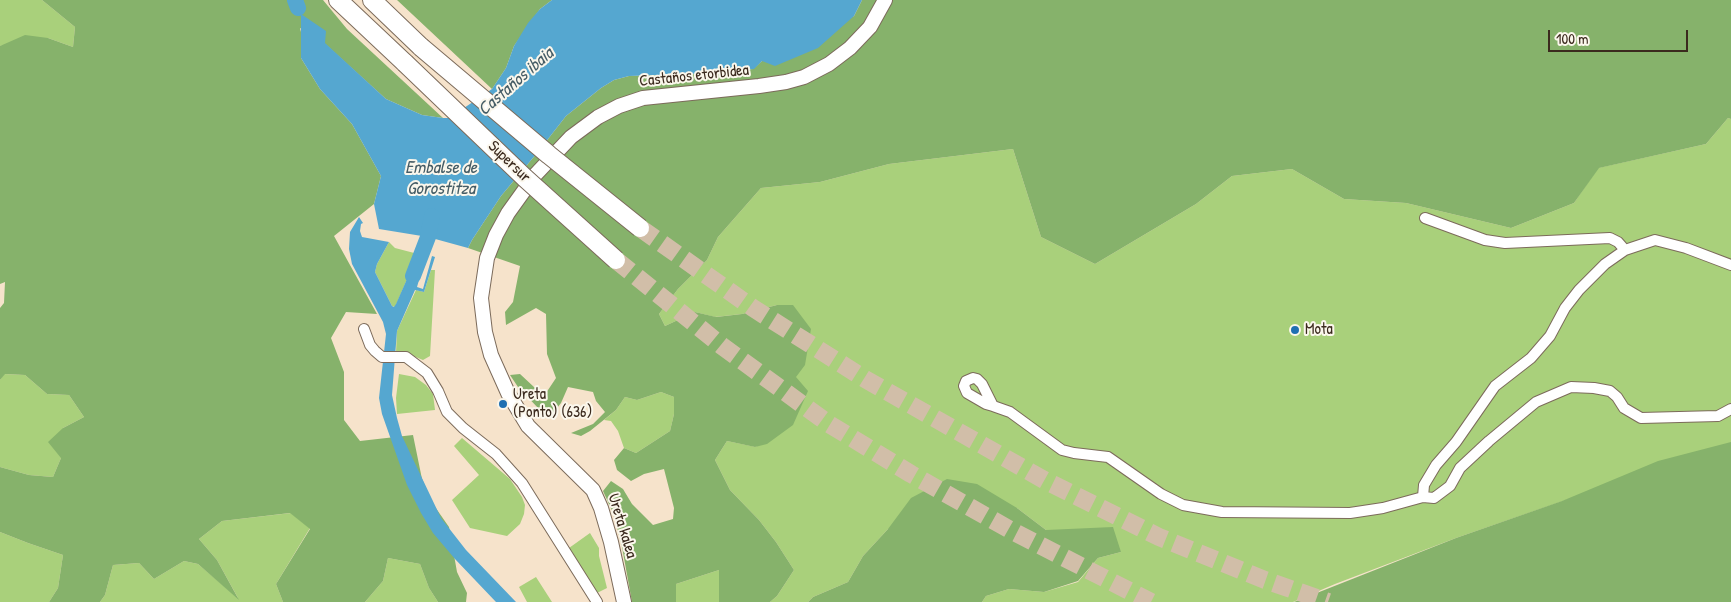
<!DOCTYPE html>
<html>
<head>
<meta charset="utf-8">
<style>
  body { margin:0 }
  #map { position:relative; width:1731px; height:602px; overflow:hidden; background:#f6e3cb; font-family:"Patrick Hand",sans-serif }
  canvas { display:block }
  .scale { position:absolute; left:1548px; top:30px; width:140px; height:22px; box-sizing:border-box; border:2px solid #3b2a1e; border-top:0; padding-left:6px; font-size:15px; line-height:18px; white-space:nowrap; color:#3b2a1e; -webkit-text-stroke:4px #fbf7ec; paint-order:stroke }
</style>
</head>
<body>
<div id="map">
<canvas width="1731" height="602"></canvas>
<div class="scale">100 m</div>
</div>
<script>
const ctx = document.querySelector('canvas').getContext('2d');
ctx.lineJoin = 'round';
function paint(path, color) { ctx.fillStyle = color; ctx.fill(path, 'evenodd'); }
const toPath = rows => new Path2D(rows.map(r => 'M' + r).join(''));
function strokePath(path, color, width, dash) { ctx.strokeStyle = color; ctx.lineWidth = width; ctx.lineCap = dash ? 'butt' : 'round'; ctx.setLineDash(dash || []); ctx.stroke(path); }
function label(font, color, halo, rows, align = 'center') {
  ctx.font = font + ' "Patrick Hand",sans-serif'; ctx.lineWidth = 4; ctx.setLineDash([]); ctx.textBaseline = 'middle'; ctx.strokeStyle = halo; ctx.fillStyle = color; for (const [text, x, y, turn = 0] of rows) {
    ctx.save(); ctx.translate(x, y); ctx.rotate((+turn || 0) * Math.PI / 180); ctx.textAlign = isNaN(turn) ? turn : align; if (halo) ctx.strokeText(text, 0, 0); ctx.fillText(text, 0, 0); ctx.restore();
  }
}
paint(toPath([
  [0,0,42,0,75,27,73,47,48,38,0,46],
  [1728,118,1731,119,1731,443,1456,538,1335,584,1293,602,982,602,986,596,1009,589,1044,592,1078,582,1098,558,1121,552,1074,530,1046,530,1017,508,888,529,863,556,848,582,813,597,808,602,770,602,777,596,794,570,776,542,759,520,730,490,715,460,727,441,756,447,796,377,777,305,742,314,715,317,695,312,665,326,659,314,678,289,707,260,718,237,761,188,820,182,889,164,1013,149,1041,237,1095,264,1196,204,1232,176,1292,169,1344,199,1406,203,1511,228,1574,203,1598,168,1706,144],
  [389,242,395,248,418,254,395,307,392,306,375,272,377,264],
  [431,270,435,270,430,356,423,360,406,353,396,353,397,331,416,290,424,292],
  [4,374,25,375,47,394,69,395,84,417,63,428,61,458,53,477,29,475,0,467,0,380],
  [399,374,415,377,426,385,433,394,435,410,397,414,396,398],
  [661,392,674,397,674,414,670,431,636,453,624,448,618,431,611,421,604,420,616,410,625,397,637,400],
  [462,438,510,479,522,497,525,505,524,514,520,524,507,536,470,528,452,500,479,475,454,446],
  [291,513,310,528,276,584,283,602,100,602,105,595,113,565,139,563,154,579,184,561,198,564,238,598,217,560,199,539,222,521],
  [0,532,28,543,63,555,58,588,49,602,0,602],
  [590,533,599,548,599,556,607,588,597,593,569,548],
  [388,558,420,564,429,588,438,602,365,602,383,581],
  [719,570,719,602,676,602,676,584],
  [536,577,552,602,527,602,519,587]
]), '#a9d07b');
paint(toPath([
  [42,0,323,0,347,29,443,118,422,115,386,99,324,43,300,28,302,36,301,58,320,89,352,124,381,176,374,204,334,236,377,314,346,312,331,338,344,372,344,420,360,441,413,435,422,479,433,504,449,527,457,572,467,593,466,602,438,602,429,588,420,564,388,558,383,581,365,602,283,602,276,584,310,529,290,513,222,521,199,539,217,560,239,600,198,564,184,561,154,579,139,563,113,565,105,595,100,602,49,602,58,588,63,555,28,543,0,532,0,467,29,475,53,477,61,458,48,442,63,428,84,417,69,395,47,394,25,375,5,374,0,380,0,308,4,303,5,282,0,284,0,46,25,35,48,38,73,47,75,27],
  [397,0,552,0,540,9,514,46,506,68,492,89],
  [862,0,1731,0,1731,119,1728,118,1706,144,1599,168,1574,203,1511,228,1406,203,1344,199,1292,169,1232,176,1196,204,1095,264,1041,237,1013,149,889,164,820,182,761,188,718,237,707,260,678,289,659,314,665,326,695,312,716,317,742,314,777,305,793,305,811,329,805,365,796,377,808,391,793,425,767,444,755,447,727,441,715,460,730,490,759,520,776,542,794,570,777,596,770,602,719,602,719,570,676,584,676,602,632,602,622,547,614,515,603,491,611,481,623,489,632,504,653,525,673,519,674,508,664,469,644,474,631,481,617,470,614,460,624,448,636,453,670,431,674,414,674,397,661,392,637,400,625,397,616,410,590,431,581,436,571,433,593,424,605,412,596,401,593,392,568,387,561,403,550,417,540,410,518,387,510,375,520,374,534,387,546,393,556,378,547,354,546,314,536,308,506,325,505,312,513,302,520,266,468,248,472,240,501,196,537,153,566,116,601,88,614,80,629,76,691,74,753,69,762,61,854,16],
  [1731,442,1731,602,1294,602,1456,538,1562,501,1658,461],
  [947,479,977,484,1017,508,1046,530,1113,527,1121,552,1098,558,1078,581,1044,592,1009,589,986,596,982,602,808,602,813,597,848,582,863,556,888,529,911,498]
]), '#86b26b');
paint(toPath([
  [552,0,862,0,854,16,818,48,775,66,762,61,754,69,691,74,629,76,614,80,601,88,566,116,537,153,501,196,472,240,468,248,428,237,379,229,374,204,381,176,352,124,320,89,301,58,301,14,326,31,325,43,386,99,422,115,443,118,459,118,464,108,492,89,506,68,514,46,528,23,540,9],
  [359,217,363,223,361,224,360,231,362,237,389,242,377,264,375,272,392,306,394,307,396,304,418,254,426,256,417,287,423,289,432,256,435,257,424,292,415,290,397,331,392,395,397,418,402,436,441,518,466,550,516,602,496,602,455,559,433,533,421,513,407,485,382,414,379,398,386,334,383,322,352,264,349,249,350,232]
]), '#55a7d0');
strokePath(toPath([
  [295,0,298,8],
  [413,276,428,237,432,216]
]), '#55a7d0', 16);
strokePath(toPath([
  [640,228,753,308,865,379,1046,481,1159,537,1265,580,1328,602],
  [616,260,722,346,829,424,911,474,1014,532,1151,602]
]), '#d1bea8', 18, [18, 9]);
const street = toPath([
  [1425,218,1485,240,1505,243,1610,238,1618,242,1625,250],
  [1731,265,1686,248,1655,240,1625,250,1605,264,1579,290,1565,308,1550,336,1531,358,1495,386,1456,442,1436,465,1424,485,1423,497,1434,498,1450,486,1460,468,1489,441,1536,402,1571,387,1594,388,1610,391,1617,397,1624,408,1641,418,1718,416,1731,409],
  [364,329,370,345,375,351,382,357,406,357,427,373,438,391,447,412,463,428,496,454,522,483,597,602],
  [993,406,982,384,977,379,973,378,966,381,964,386,967,393,986,404,993,406,1010,412,1062,450,1074,453,1108,457,1161,494,1183,505,1222,512,1350,513,1383,508,1423,497]
]);
const secondary = toPath([
  [624,602,611,542,601,508,593,490,528,426,508,393,491,355,485,332,481,298,487,258,496,235,508,213,536,174,571,137,598,117,619,106,643,98,759,86,786,82,804,77,829,64,850,48,870,27,885,0]
]);
const highway = toPath([
  [338,0,405,63],
  [372,0,421,47]
]);
strokePath(street, '#7c6b5b', 12);
strokePath(secondary, '#7c6b5b', 16);
strokePath(highway, '#7c6b5b', 20);
strokePath(street, '#fff', 10);
strokePath(secondary, '#fff', 14);
strokePath(highway, '#fff', 18);
const highwayBridge = toPath([
  [421,47,549,155,640,228],
  [405,63,525,178,616,260]
]);
strokePath(highwayBridge, '#7c6b5b', 20, []);
strokePath(highwayBridge, '#fff', 18);
for (const [x, y, r, color] of [
  [1295,330,5,"#1f6fb2"],
  [503,404,5,"#1f6fb2"]
]) { const dot = new Path2D(); dot.arc(x, y, r, 0, 2 * Math.PI); ctx.fillStyle = color; ctx.fill(dot); strokePath(dot, '#fbf7ec', 2); }
label('16px', '#3b2a1e', '#fbf7ec', [
  ["Castaños etorbidea",694,76,-6],
  ["Supersur",509,162,44],
  ["Ureta kalea",622,526,73]
]);
label('16px', '#3b2a1e', '#fbf7ec', [
  ["Mota",1305,330],
  ["Ureta",513,395],
  ["(Ponto) (636)",513,413]
], 'left');
label('italic 18px', '#455c65', '#fbf7ec', [
  ["Castaños ibaia",516,82,-41],
  ["Embalse de",441,168],
  ["Gorostitza",441,189]
]);
</script>
</body>
</html>
